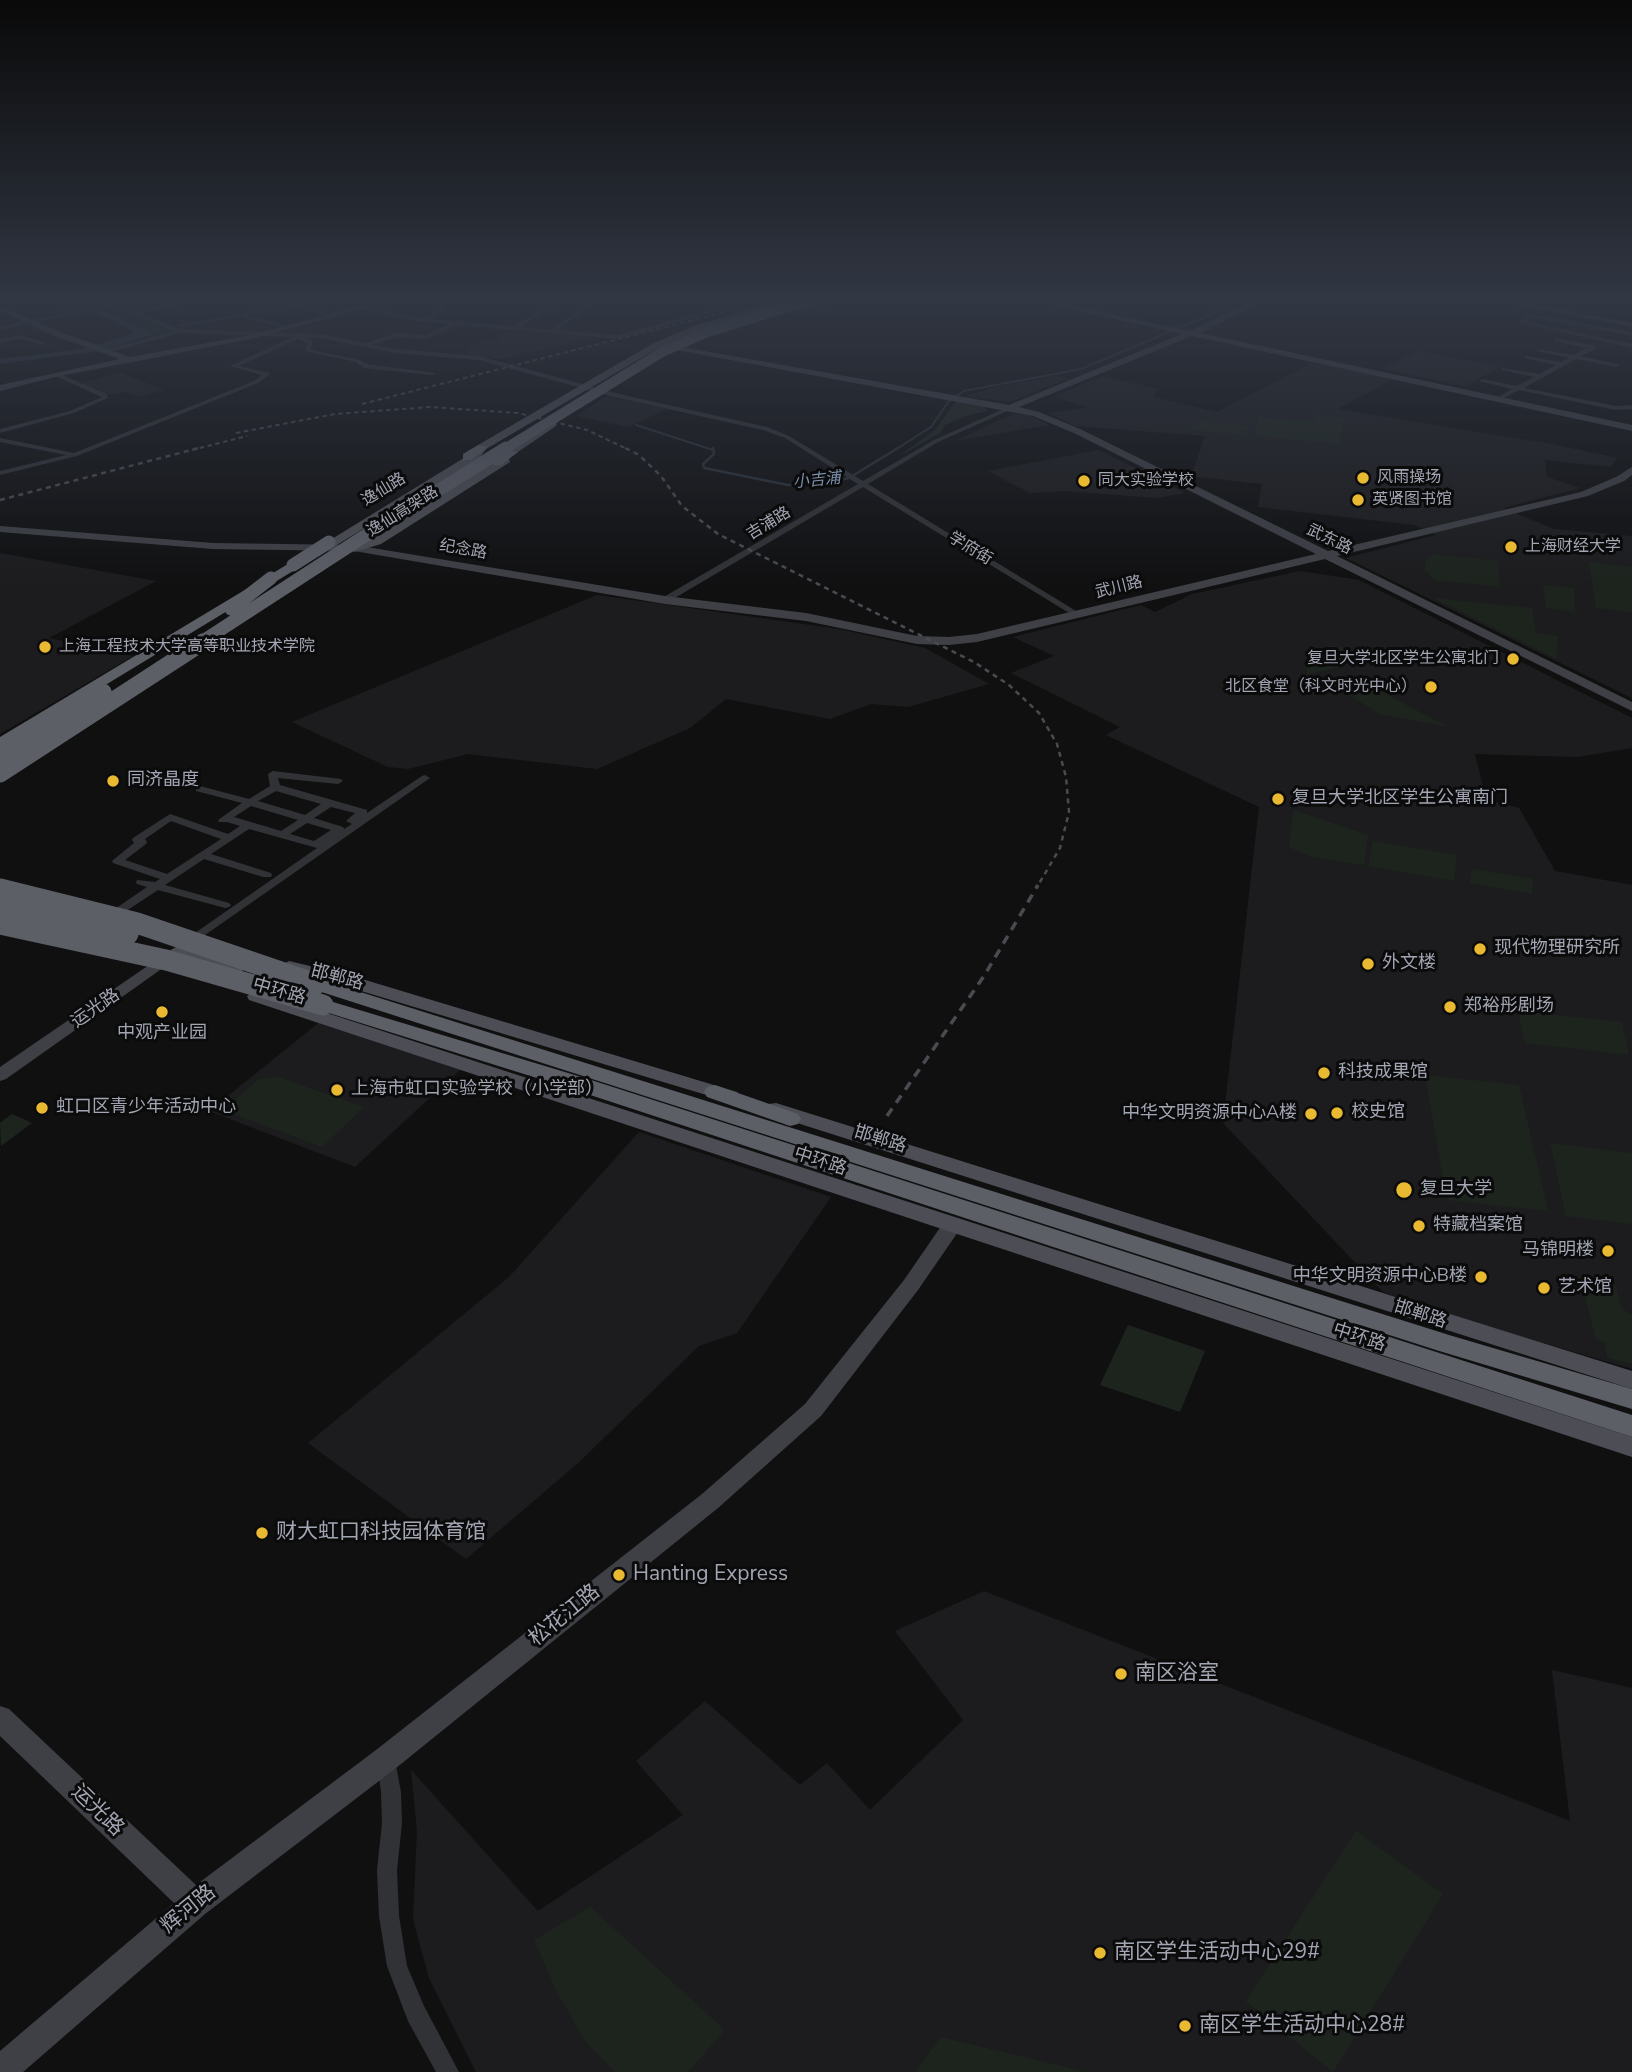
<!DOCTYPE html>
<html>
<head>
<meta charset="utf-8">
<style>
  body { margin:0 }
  canvas { display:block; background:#101011 }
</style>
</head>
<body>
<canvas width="1632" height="2072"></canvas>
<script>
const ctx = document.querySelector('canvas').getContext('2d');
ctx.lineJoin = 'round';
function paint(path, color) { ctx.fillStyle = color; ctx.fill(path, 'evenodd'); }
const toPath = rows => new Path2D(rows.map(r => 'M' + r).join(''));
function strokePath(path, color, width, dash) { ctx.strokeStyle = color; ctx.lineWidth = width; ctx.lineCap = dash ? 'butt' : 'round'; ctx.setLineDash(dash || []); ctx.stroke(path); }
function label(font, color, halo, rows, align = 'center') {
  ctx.font = font + ' "Nunito Sans","Noto Sans SC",sans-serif'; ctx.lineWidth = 6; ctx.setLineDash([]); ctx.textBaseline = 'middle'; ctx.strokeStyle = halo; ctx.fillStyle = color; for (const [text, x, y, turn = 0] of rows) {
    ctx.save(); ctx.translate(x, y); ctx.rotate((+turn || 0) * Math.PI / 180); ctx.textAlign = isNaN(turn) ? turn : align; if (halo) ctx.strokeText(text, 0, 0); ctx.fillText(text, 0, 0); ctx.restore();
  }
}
paint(toPath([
  [509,330,594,338,499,359,464,354,480,341,497,340],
  [1418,351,1500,367,1465,386,1382,369],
  [1314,362,1394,379,1337,409,1552,444,1617,458,1611,467,1545,460,1547,477,1580,488,1503,508,1554,529,1632,536,1632,698,1346,558,1436,535,1414,525,1258,507,1262,484,1191,476,1205,436,1075,426,1049,413,1089,407,1053,397,1103,376,1158,389,1153,397,1217,412],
  [121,373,144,382,165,390,139,397,125,392,111,395,81,383],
  [1056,376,1067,379,1009,402,964,396,995,387],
  [605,397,609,397,668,409,628,427,576,416],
  [1013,414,1027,415,1050,425,954,441],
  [1099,450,1185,493,1156,498,1066,491,1030,493,988,471],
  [0,553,156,581,49,638,133,656,0,734],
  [1300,571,1359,580,1632,718,1632,748,1577,757,1475,754,1486,799,1519,808,1555,871,1632,885,1632,1369,1455,1317,1383,1292,1223,1123,1259,807,1106,735,1120,727,1011,673,1054,656,1013,637,1141,605,1155,612,1192,594],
  [597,595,839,629,925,648,989,684,908,707,871,704,830,719,726,699,690,728,597,769,468,754,408,769,388,767,292,722],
  [321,1021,461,1069,355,1167,209,1111],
  [639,1132,831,1197,737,1333,699,1346,577,1464,466,1559,308,1443,509,1277],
  [984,1591,1570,1821,1552,1670,1632,1688,1632,2072,476,2072,429,1978,413,1919,417,1831,411,1770,538,1911,683,1815,636,1761,705,1701,800,1785,827,1763,870,1810,963,1720,895,1631]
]), '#1c1c1e');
paint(toPath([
  [47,296,67,296,120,309,174,330,154,334,96,307],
  [956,401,984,407,988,411,968,415,945,425,940,433,896,458,935,430],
  [1315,414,1345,418,1339,444,1254,436,1259,417,1300,421,1313,420],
  [1195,421,1248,426,1245,435,1191,430],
  [1433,554,1498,561,1499,587,1435,580,1425,571,1425,562],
  [1589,562,1632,567,1632,612,1596,608],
  [1543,585,1574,588,1575,612,1546,608],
  [1433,598,1532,608,1536,633,1558,636,1557,659],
  [1332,645,1379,657,1306,675,1310,657],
  [1354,677,1448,727,1380,714,1333,685,1308,680],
  [1293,810,1368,835,1364,865,1313,857,1289,847],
  [1373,841,1457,855,1454,881,1368,866],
  [1472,869,1533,879,1532,894,1470,883],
  [1518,1011,1622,1022,1629,1055,1525,1043],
  [1425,1075,1519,1085,1548,1211,1447,1200],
  [278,1077,364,1107,322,1147,223,1110,259,1079],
  [12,1114,32,1123,1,1146,0,1123],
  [1550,1143,1632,1153,1632,1224,1566,1216],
  [1581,1280,1616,1286,1621,1308,1632,1315,1632,1364,1607,1358,1605,1342,1596,1340],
  [1128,1325,1205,1351,1180,1412,1100,1385],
  [1356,1831,1443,1894,1333,2072,1246,2001],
  [590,1907,725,2030,688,2072,615,2072,586,2042,557,1992,534,1940],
  [941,2037,1086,2072,915,2072]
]), '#1d241e');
paint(toPath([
  [32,296,47,296,96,307,154,334,105,350,0,364,0,359,82,349,133,334,131,330,87,309,48,302]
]), '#2a3139');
strokePath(toPath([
  [636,425,713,450],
  [895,450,931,427,949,401,964,391,1081,369,1219,311,1239,296]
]), '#2a3139', 2);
strokePath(toPath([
  [713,448,714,454,703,464,704,468,788,485,820,484,849,478,898,448]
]), '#2a3139', 2.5);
paint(toPath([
  [68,296,78,296,134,311,209,296,221,296,140,313,180,329,320,334,366,343,397,333,426,335,449,324,423,322,359,309,361,306,423,318,440,308,439,304,461,296,469,296,444,306,445,310,429,319,514,326,561,296,567,296,521,327,551,330,586,305,589,296,595,296,590,307,557,330,618,335,760,296,769,296,618,339,456,325,427,339,397,337,372,345,396,349,479,356,615,393,767,427,789,436,863,481,934,440,1008,407,1012,407,1012,409,938,442,868,484,1081,614,1074,616,863,487,668,602,662,602,662,598,858,484,785,438,763,430,614,397,479,360,396,353,320,338,304,337,313,341,310,349,316,351,360,360,366,364,436,373,433,375,364,368,356,362,305,351,308,343,298,339,239,366,269,373,269,375,258,383,77,456,0,475,0,471,66,455,0,442,0,438,74,453,254,381,262,375,230,366,293,337,179,333,107,353,105,350,173,331,122,310,68,296],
  [280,296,287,296,331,316,326,317,300,306,246,315,288,326,286,329,244,318,245,316,181,327,178,325,295,304,280,296],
  [706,296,714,296,707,300,704,298,706,296],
  [84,309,86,312,0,330,0,326,84,309],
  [1533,314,1632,332,1632,336,1534,318,1526,322,1632,344,1632,348,1517,322,1533,314],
  [21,335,43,342,44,343,41,345,21,339,0,343,0,339,21,335],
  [1556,338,1595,346,1596,349,1581,356,1620,365,1617,367,1576,359,1524,388,1616,406,1632,405,1632,409,1616,410,1519,390,1502,399,1500,396,1512,389,1479,381,1482,379,1517,386,1534,377,1502,370,1502,368,1539,374,1556,365,1525,358,1525,356,1561,362,1569,358,1537,351,1537,349,1574,355,1586,348,1554,341,1556,338],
  [53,373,57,373,107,394,108,398,74,413,0,433,0,429,70,411,102,397,53,375,53,373],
  [273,771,341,779,343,781,338,784,278,778,280,785,367,810,367,813,422,776,425,775,430,778,195,942,187,942,185,940,317,848,249,829,211,854,271,873,272,875,271,877,263,877,204,859,165,885,229,903,231,905,229,907,225,908,158,890,114,919,106,919,104,917,106,915,147,887,137,884,136,882,137,880,155,882,160,879,113,863,112,861,134,843,132,840,133,838,170,814,228,834,240,826,227,822,219,822,218,820,242,803,196,791,196,787,200,786,249,799,270,786,268,774,273,771],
  [276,791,321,804,305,815,258,801,276,791],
  [251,806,298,820,281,831,234,817,251,806],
  [331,807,355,813,346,821,352,824,344,829,343,827,314,818,331,807],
  [171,821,221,839,167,874,125,860,146,844,147,842,145,839,171,821],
  [307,823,331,830,314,841,290,834,307,823],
  [386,1751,393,1754,395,1760,401,1792,402,1823,397,1870,399,1916,407,1966,424,2006,459,2072,436,2072,408,2021,387,1966,379,1916,377,1870,382,1823,381,1792,377,1760,379,1754,386,1751]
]), '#313236');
paint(toPath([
  [398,296,412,296,251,339,55,377,0,391,0,385,120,359,57,337,0,311,0,306,63,333,130,357,251,335,398,296],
  [1012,296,1028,296,1190,331,1261,296,1272,296,1200,333,1632,425,1632,431,1192,336,1019,407,1039,412,1080,429,1328,551,1581,492,1616,477,1632,467,1632,475,1624,481,1588,496,1337,556,1632,702,1632,711,1325,559,977,642,949,645,917,644,806,621,665,604,354,551,213,549,0,532,0,526,213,543,354,545,665,596,806,613,917,636,949,637,977,634,1316,554,1074,433,1033,416,655,346,659,343,1009,405,1182,334,1012,296],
  [1471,296,1489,296,1632,323,1632,327,1471,296],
  [171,950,179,955,177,958,6,1079,0,1081,0,1067,171,950],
  [953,1217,960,1219,963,1224,960,1229,918,1290,821,1416,718,1508,396,1768,205,1914,23,2072,0,2072,0,2051,174,1903,0,1736,0,1706,9,1709,196,1885,376,1750,702,1494,805,1404,904,1280,946,1219,953,1217]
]), '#3f4046');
paint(toPath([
  [794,296,808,296,700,330,658,348,486,449,480,457,319,556,309,553,472,453,478,445,652,344,694,326,794,296],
  [552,421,557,424,556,426,509,458,510,462,381,544,354,552,348,548,373,538,490,465,486,462,487,460,508,450,552,421],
  [178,946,246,963,249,967,240,972,172,955,169,951,178,946],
  [289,961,352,976,737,1092,740,1096,737,1100,730,1102,723,1100,338,984,283,970,280,966,289,961],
  [256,990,1632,1437,1632,1457,249,1000,247,996,256,990],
  [776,1103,1632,1371,1632,1389,769,1114,766,1109,769,1104,776,1103]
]), '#4d4e55');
paint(toPath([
  [478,445,488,447,471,460,463,460,463,454,478,445],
  [508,450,518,452,501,465,493,465,493,459,508,450],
  [293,561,298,562,298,568,0,749,0,737,293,561],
  [316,978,1449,1335,1632,1389,1632,1409,1436,1350,309,988,306,984,309,980,316,978],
  [323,999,588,1079,1632,1415,1632,1437,572,1089,316,1009,313,1005,316,1001,323,999],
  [715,1085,798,1114,801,1119,798,1124,790,1126,707,1097,704,1092,707,1087,715,1085]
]), '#5d5f67');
strokePath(toPath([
  [718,324,813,308,863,296],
  [362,404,788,296],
  [236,433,335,414,430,407,518,413,587,430,629,450],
  [192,450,247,436]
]), '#4a4b51', 2, [4.5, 3.5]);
strokePath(toPath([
  [625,448,639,455,661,476,682,506,718,534,974,662,1009,685,1039,713,1057,744,1066,777,1069,812,1060,848,1037,887],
  [0,500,199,448]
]), '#4a4b51', 2.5, [5, 4.5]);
strokePath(toPath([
  [887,1116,984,976,1038,885]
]), '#4a4b51', 3.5, [9, 7]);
strokePath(toPath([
  [503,450,662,352,708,332,824,296]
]), '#5d5f67', 10);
strokePath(toPath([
  [293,565,329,542],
  [231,609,271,578],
  [200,643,360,539,506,448]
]), '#5d5f67', 13);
strokePath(toPath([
  [0,755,103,692],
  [0,774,203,642]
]), '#5d5f67', 17);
strokePath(toPath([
  [0,889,137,923,316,984],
  [5,906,128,934],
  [0,924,166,960,323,1005]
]), '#5d5f67', 21);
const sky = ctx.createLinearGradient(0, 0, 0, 586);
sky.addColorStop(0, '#090909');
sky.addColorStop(0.51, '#313743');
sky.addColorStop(1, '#31374300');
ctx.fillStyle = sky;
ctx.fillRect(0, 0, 1632, 586);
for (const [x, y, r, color] of [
  [1363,478,7,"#e8b931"],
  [1084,481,7,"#e8b931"],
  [1358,500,7,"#e8b931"],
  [1511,547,7,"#e8b931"],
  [45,647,7,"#e8b931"],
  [1513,659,7,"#e8b931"],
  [1431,687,7,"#e8b931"],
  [113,781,7,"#e8b931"],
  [1278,799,7,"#e8b931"],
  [1480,949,7,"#e8b931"],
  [1368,964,7,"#e8b931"],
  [1450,1007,7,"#e8b931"],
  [162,1012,7,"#e8b931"],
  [1324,1073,7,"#e8b931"],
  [337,1090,7,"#e8b931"],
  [42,1108,7,"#e8b931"],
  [1337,1113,7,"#e8b931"],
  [1311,1114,7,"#e8b931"],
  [1404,1190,9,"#e8b931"],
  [1419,1226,7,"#e8b931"],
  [1608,1251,7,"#e8b931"],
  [1481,1277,7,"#e8b931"],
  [1544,1288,7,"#e8b931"],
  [262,1533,7,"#e8b931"],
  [619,1575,7,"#e8b931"],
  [1121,1674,7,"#e8b931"],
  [1100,1953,7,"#e8b931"],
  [1185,2026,7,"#e8b931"]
]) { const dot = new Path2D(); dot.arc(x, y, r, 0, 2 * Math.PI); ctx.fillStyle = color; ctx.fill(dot); strokePath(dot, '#0b0b0c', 2.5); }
label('16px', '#a2a5b2', '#0b0b0c', [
  ["风雨操场",1377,478],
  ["同大实验学校",1098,481],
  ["英贤图书馆",1372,500],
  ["上海财经大学",1525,547],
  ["上海工程技术大学高等职业技术学院",59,647],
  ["复旦大学北区学生公寓北门",1499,659,"right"],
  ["北区食堂（科文时光中心）",1417,687,"right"]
], 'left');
label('italic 16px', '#7a90ac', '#0b0b0c', [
  ["小吉浦",817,481,-6]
]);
label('16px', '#a2a5b2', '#0b0b0c', [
  ["逸仙路",384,490,-31],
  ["逸仙高架路",403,512,-32],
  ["吉浦路",769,524,-31],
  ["武东路",1329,540,26],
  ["学府街",970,549,31],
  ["纪念路",463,550,10],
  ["武川路",1119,588,-14]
]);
label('18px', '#a2a5b2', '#0b0b0c', [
  ["同济晶度",127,781],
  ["复旦大学北区学生公寓南门",1292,799],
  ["现代物理研究所",1494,949],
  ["外文楼",1382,964],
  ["郑裕彤剧场‌",1464,1007],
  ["中观产业园",162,1034,"center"],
  ["科技成果馆",1338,1073],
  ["上海市虹口实验学校（小学部）",351,1090],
  ["虹口区青少年活动中心",56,1108],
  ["校史馆",1351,1113],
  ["中华文明资源中心A楼",1297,1114,"right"],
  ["复旦大学",1420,1190],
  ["特藏档案馆",1433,1226],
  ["马锦明楼",1594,1251,"right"],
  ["中华文明资源中心B楼",1467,1277,"right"],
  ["艺术馆",1558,1288]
], 'left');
label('18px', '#a2a5b2', '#0b0b0c', [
  ["邯郸路",337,978,15],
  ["中环路",279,992,16],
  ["运光路",96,1009,-35],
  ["邯郸路",880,1140,17],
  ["中环路",820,1162,18],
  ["邯郸路",1420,1315,18],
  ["中环路",1359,1338,18]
]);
label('21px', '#a2a5b2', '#0b0b0c', [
  ["财大虹口科技园体育馆",276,1533],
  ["Hanting Express",633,1575],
  ["南区浴室",1135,1674],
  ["南区学生活动中心29#",1114,1953],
  ["南区学生活动中心28#",1199,2026]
], 'left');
label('21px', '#a2a5b2', '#0b0b0c', [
  ["松花江路",565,1616,-39],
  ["运光路",97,1811,44],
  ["辉河路",189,1910,-39]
]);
</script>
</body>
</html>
